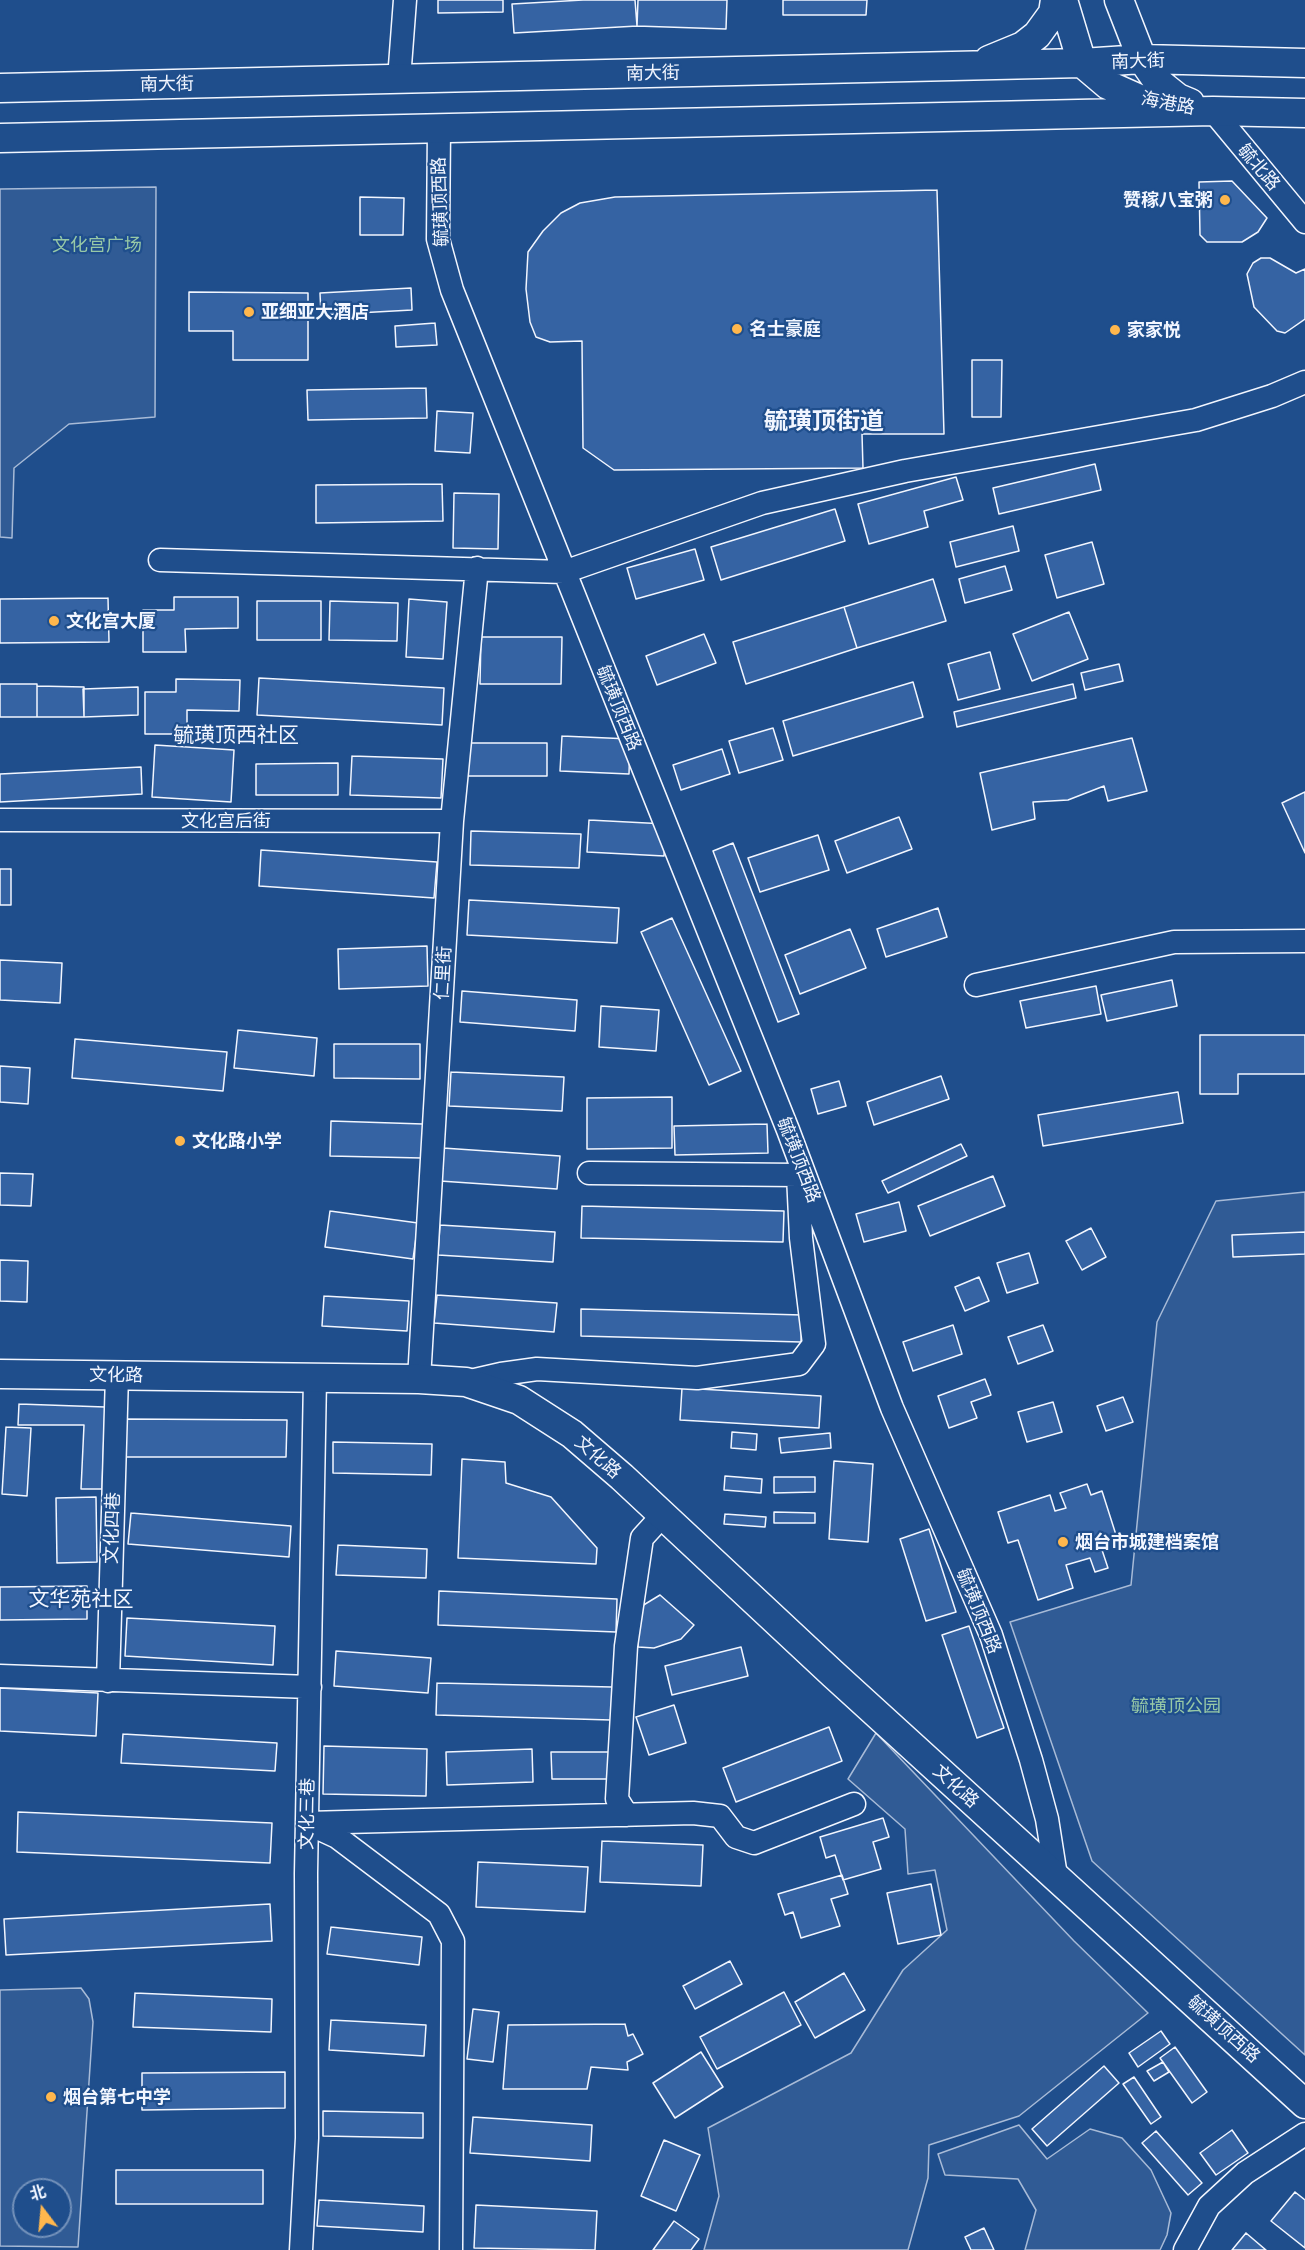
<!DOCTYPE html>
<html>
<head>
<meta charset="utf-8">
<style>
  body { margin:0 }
  #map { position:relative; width:1305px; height:2250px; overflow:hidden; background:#1f4e8c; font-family:Commissioner,"Noto Sans SC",sans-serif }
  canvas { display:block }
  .north { position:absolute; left:12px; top:2178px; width:60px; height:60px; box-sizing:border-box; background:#1f4e8c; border:2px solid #7391ba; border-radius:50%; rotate:344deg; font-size:16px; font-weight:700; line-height:24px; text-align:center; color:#f2f6ff }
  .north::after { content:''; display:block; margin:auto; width:21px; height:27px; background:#ffb74d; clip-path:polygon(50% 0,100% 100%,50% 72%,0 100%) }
</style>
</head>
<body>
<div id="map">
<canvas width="1305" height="2250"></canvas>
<div class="north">北</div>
</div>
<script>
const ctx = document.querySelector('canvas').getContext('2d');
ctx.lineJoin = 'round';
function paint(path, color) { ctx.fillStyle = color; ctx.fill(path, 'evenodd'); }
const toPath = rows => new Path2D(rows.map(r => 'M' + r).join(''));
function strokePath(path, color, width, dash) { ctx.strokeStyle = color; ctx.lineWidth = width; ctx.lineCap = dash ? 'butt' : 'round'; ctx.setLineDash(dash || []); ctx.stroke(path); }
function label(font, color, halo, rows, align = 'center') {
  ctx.font = font + ' Commissioner,"Noto Sans SC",sans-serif'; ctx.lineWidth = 4.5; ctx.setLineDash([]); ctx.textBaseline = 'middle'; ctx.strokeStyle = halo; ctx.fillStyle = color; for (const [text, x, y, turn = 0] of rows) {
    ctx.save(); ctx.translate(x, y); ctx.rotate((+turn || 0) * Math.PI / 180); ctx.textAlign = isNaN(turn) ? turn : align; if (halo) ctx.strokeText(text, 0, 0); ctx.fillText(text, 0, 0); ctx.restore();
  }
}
const built = toPath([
  [156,187,155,417,69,424,14,468,12,538,0,537,0,189,156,187],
  [1305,1192,1305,2055,1092,1861,1010,1622,1131,1585,1157,1322,1216,1201,1305,1192],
  [876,1733,1074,1941,1148,2013,1019,2116,929,2145,928,2178,908,2250,704,2250,719,2196,708,2128,851,2053,903,1970,947,1930,935,1870,908,1874,905,1829,848,1779,876,1733],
  [81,1988,89,1999,93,2022,78,2247,0,2246,0,1990,81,1988],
  [24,2190,60,2190,60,2226,24,2226,24,2190],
  [1019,2125,1047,2159,1090,2129,1122,2138,1151,2170,1171,2213,1167,2235,1160,2250,1025,2250,1036,2210,1018,2179,945,2175,938,2154,1019,2125]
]);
paint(built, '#305b95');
strokePath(built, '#a8bbd7', 1.5);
const building = toPath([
  [438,0,503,0,503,12,438,13,438,0],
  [583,0,635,0,637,26,514,33,512,4,583,0],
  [638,0,727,0,726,29,637,26,638,0],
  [783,0,867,0,866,15,783,15,783,0],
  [1232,181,1267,218,1258,232,1242,242,1207,242,1200,235,1199,182,1232,181],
  [937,190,944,434,862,434,863,468,614,470,583,448,582,341,550,342,536,337,530,322,526,289,528,252,543,231,561,213,580,203,615,197,937,190],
  [360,197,404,198,403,235,360,235,360,197],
  [1261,258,1270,258,1296,273,1305,269,1305,319,1285,333,1277,331,1254,307,1247,274,1253,263,1261,258],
  [411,288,412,310,321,315,320,293,411,288],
  [189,292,308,293,308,360,233,360,233,331,189,331,189,292],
  [435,323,437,345,396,347,395,326,435,323],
  [972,360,1002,360,1001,417,972,417,972,360],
  [426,388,427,418,308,420,307,390,426,388],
  [437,411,473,413,470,453,435,451,437,411],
  [1095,464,1101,490,999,514,993,488,1095,464],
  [956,477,963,500,924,511,928,527,869,544,858,504,956,477],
  [442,484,443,521,316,523,316,485,442,484],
  [454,493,499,494,498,549,453,548,454,493],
  [835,509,845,541,721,580,711,547,835,509],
  [1013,526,1019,551,956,567,950,542,1013,526],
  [1092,542,1104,584,1057,598,1045,555,1092,542],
  [695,549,704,580,636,599,627,568,695,549],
  [1005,566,1012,590,965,603,959,579,1005,566],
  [933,579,946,621,857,648,844,607,933,579],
  [174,597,238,597,238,628,185,629,186,652,143,652,143,610,174,610,174,597],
  [108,598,109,642,0,643,0,599,108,598],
  [409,599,447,602,443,659,406,657,409,599],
  [257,601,321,601,321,640,257,640,257,601],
  [330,601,398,603,397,641,329,640,330,601],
  [844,607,857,648,746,684,733,642,844,607],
  [1069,612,1088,659,1032,681,1013,634,1069,612],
  [704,634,716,663,657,685,646,656,704,634],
  [481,637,562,637,561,684,480,684,481,637],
  [990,652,1000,689,958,700,948,664,990,652],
  [1119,664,1123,681,1085,690,1081,673,1119,664],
  [259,678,444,688,442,725,257,715,259,678],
  [176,679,240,680,239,711,187,710,187,734,145,734,145,692,176,692,176,679],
  [913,682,923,717,793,756,783,721,913,682],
  [0,684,37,684,37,717,0,717,0,684],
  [1073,684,1076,698,957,727,954,712,1073,684],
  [37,686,84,687,84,717,37,717,37,686],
  [138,687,138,715,84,717,83,689,138,687],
  [773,728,783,760,739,773,729,741,773,728],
  [562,736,630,739,629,774,560,771,562,736],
  [1132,738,1147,791,1108,801,1104,786,1068,800,1033,802,1035,819,992,830,980,773,1132,738],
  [465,743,547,743,547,776,464,776,465,743],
  [155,745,234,750,231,802,152,797,155,745],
  [722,749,730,774,681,790,673,765,722,749],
  [352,756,443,759,441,798,350,795,352,756],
  [338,763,338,795,256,795,256,764,338,763],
  [141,767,142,794,0,802,0,774,141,767],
  [1305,792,1305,853,1282,803,1305,792],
  [899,817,912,849,847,873,835,841,899,817],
  [589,820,666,824,664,856,587,852,589,820],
  [471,831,581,834,579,868,470,865,471,831],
  [818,835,829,870,760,892,748,858,818,835],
  [733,843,799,1014,778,1022,713,851,733,843],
  [261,850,437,862,434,898,259,886,261,850],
  [0,869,11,869,11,905,0,905,0,869],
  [469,900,619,908,617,943,467,935,469,900],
  [938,908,947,937,886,957,877,929,938,908],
  [672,918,741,1071,709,1085,641,932,672,918],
  [850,929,866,968,800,994,785,955,850,929],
  [427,946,428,986,339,989,338,949,427,946],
  [0,960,62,963,60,1003,0,1000,0,960],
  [1172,980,1177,1006,1107,1021,1101,995,1172,980],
  [1096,986,1101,1014,1026,1028,1020,1001,1096,986],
  [462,991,577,1000,575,1031,460,1022,462,991],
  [601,1006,659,1010,656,1051,599,1047,601,1006],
  [238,1030,317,1038,314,1076,234,1068,238,1030],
  [1200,1035,1305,1035,1305,1074,1238,1074,1238,1094,1200,1094,1200,1035],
  [75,1039,227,1052,223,1091,72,1078,75,1039],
  [334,1044,420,1044,420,1079,334,1078,334,1044],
  [0,1066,30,1068,28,1104,0,1102,0,1066],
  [451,1072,564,1077,562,1111,449,1106,451,1072],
  [941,1076,949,1099,874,1125,867,1102,941,1076],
  [839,1081,846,1106,818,1114,811,1089,839,1081],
  [1178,1092,1183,1123,1043,1146,1038,1115,1178,1092],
  [672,1097,672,1148,587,1149,587,1098,672,1097],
  [331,1121,423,1124,422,1158,330,1156,331,1121],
  [767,1124,768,1153,675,1155,674,1126,767,1124],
  [961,1144,967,1156,888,1193,882,1181,961,1144],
  [443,1148,560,1156,557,1189,440,1181,443,1148],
  [0,1173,33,1174,31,1206,0,1205,0,1173],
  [993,1176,1005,1206,930,1236,918,1206,993,1176],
  [899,1202,906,1231,864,1242,856,1214,899,1202],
  [582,1206,784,1211,783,1242,581,1238,582,1206],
  [330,1211,418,1223,413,1259,325,1247,330,1211],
  [440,1225,555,1232,553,1262,438,1255,440,1225],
  [1091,1228,1106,1257,1082,1270,1066,1241,1091,1228],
  [1305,1232,1305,1254,1233,1257,1232,1235,1305,1232],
  [1029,1253,1038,1283,1007,1293,997,1263,1029,1253],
  [0,1260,28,1261,27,1302,0,1301,0,1260],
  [979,1277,989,1301,965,1311,955,1287,979,1277],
  [437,1295,557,1303,554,1332,434,1323,437,1295],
  [324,1296,409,1301,407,1331,322,1326,324,1296],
  [581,1309,802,1315,801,1342,581,1336,581,1309],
  [953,1325,962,1354,913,1371,903,1342,953,1325],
  [1043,1325,1053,1351,1018,1364,1008,1337,1043,1325],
  [985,1379,991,1395,971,1402,977,1418,949,1428,938,1396,985,1379],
  [682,1388,821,1396,819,1428,680,1420,682,1388],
  [1123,1397,1133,1422,1106,1431,1097,1406,1123,1397],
  [1053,1402,1062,1432,1027,1442,1018,1412,1053,1402],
  [19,1404,105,1407,102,1489,81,1489,84,1425,18,1425,19,1404],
  [123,1419,287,1420,286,1457,123,1457,123,1419],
  [6,1427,31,1428,27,1496,2,1494,6,1427],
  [732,1432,757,1434,756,1450,731,1448,732,1432],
  [830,1433,831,1448,781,1453,779,1438,830,1433],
  [333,1442,432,1444,431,1475,333,1473,333,1442],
  [462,1459,505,1462,506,1483,551,1497,597,1548,596,1564,458,1558,462,1459],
  [834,1461,873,1464,868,1542,829,1539,834,1461],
  [725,1476,762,1479,761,1493,724,1490,725,1476],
  [774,1477,815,1477,815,1492,774,1493,774,1477],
  [1087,1484,1091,1495,1102,1491,1117,1538,1100,1544,1108,1568,1095,1572,1090,1558,1066,1565,1073,1588,1038,1600,1018,1540,1008,1543,998,1512,1050,1495,1055,1511,1066,1508,1060,1493,1087,1484],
  [96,1497,97,1562,57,1563,56,1498,96,1497],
  [774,1512,815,1513,815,1523,774,1523,774,1512],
  [131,1513,291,1526,289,1557,128,1544,131,1513],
  [725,1514,766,1517,765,1527,724,1524,725,1514],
  [929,1529,956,1612,926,1621,900,1539,929,1529],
  [338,1545,427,1549,426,1578,336,1575,338,1545],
  [87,1586,87,1619,0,1620,0,1587,87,1586],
  [439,1591,617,1599,616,1632,438,1625,439,1591],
  [660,1595,694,1625,681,1639,654,1648,638,1647,637,1609,660,1595],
  [127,1618,275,1626,273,1665,125,1656,127,1618],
  [969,1626,1004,1728,977,1738,942,1635,969,1626],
  [741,1647,748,1676,672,1695,665,1666,741,1647],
  [336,1651,431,1658,428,1693,334,1686,336,1651],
  [437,1683,612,1687,611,1720,436,1715,437,1683],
  [0,1688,98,1693,96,1736,0,1731,0,1688],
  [674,1705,686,1743,649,1755,636,1717,674,1705],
  [829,1727,842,1761,736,1802,723,1768,829,1727],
  [123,1734,277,1743,275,1771,121,1763,123,1734],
  [324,1746,427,1749,426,1796,323,1794,324,1746],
  [532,1749,533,1782,447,1785,446,1752,532,1749],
  [551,1752,612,1752,612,1779,552,1779,551,1752],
  [18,1812,272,1823,270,1863,17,1852,18,1812],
  [883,1818,889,1837,873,1842,881,1869,843,1880,835,1855,826,1858,820,1837,883,1818],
  [602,1841,703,1845,701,1886,600,1882,602,1841],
  [478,1862,588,1867,585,1912,476,1907,478,1862],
  [842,1875,848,1894,831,1899,840,1926,801,1938,793,1912,785,1915,778,1894,842,1875],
  [931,1884,941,1935,898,1944,887,1893,931,1884],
  [270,1904,272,1941,6,1955,4,1919,270,1904],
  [331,1927,422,1937,419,1965,327,1954,331,1927],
  [730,1961,742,1984,695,2009,683,1986,730,1961],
  [844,1973,865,2010,815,2038,795,2002,844,1973],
  [784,1992,801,2025,717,2069,700,2037,784,1992],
  [135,1993,272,1999,271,2032,133,2027,135,1993],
  [473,2009,499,2012,493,2062,467,2059,473,2009],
  [331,2020,426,2025,424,2056,329,2050,331,2020],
  [625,2024,628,2036,633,2034,643,2054,627,2062,628,2070,591,2067,587,2089,503,2089,508,2025,625,2024],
  [1161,2031,1170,2044,1138,2067,1129,2053,1161,2031],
  [1175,2047,1207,2092,1192,2103,1160,2058,1175,2047],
  [701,2052,723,2087,675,2118,653,2083,701,2052],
  [1163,2062,1169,2072,1154,2081,1147,2071,1163,2062],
  [1104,2066,1119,2083,1047,2146,1032,2129,1104,2066],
  [285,2072,285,2108,142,2110,142,2073,285,2072],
  [1134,2077,1161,2117,1151,2124,1123,2084,1134,2077],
  [323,2111,423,2113,423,2138,323,2136,323,2111],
  [473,2117,592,2125,590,2161,470,2153,473,2117],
  [1232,2130,1248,2153,1216,2175,1200,2153,1232,2130],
  [1156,2131,1202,2183,1188,2195,1142,2143,1156,2131],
  [664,2140,700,2155,676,2211,641,2196,664,2140],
  [116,2170,263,2170,263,2204,116,2204,116,2170],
  [1295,2192,1305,2200,1305,2248,1271,2221,1295,2192],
  [319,2200,424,2206,423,2232,317,2226,319,2200],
  [476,2205,597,2211,595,2250,474,2248,476,2205],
  [674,2221,699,2239,691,2250,653,2250,674,2221],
  [984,2228,994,2250,971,2250,965,2237,984,2228],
  [1246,2233,1266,2250,1232,2250,1246,2233]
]);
paint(building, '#3563a3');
strokePath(building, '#f2f6ff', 1.5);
const minor = toPath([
  [399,79,405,0],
  [1213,111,1305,222],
  [439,128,438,239,452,290,788,1130,892,1408,991,1635,1031,1760,1047,1819,1056,1876],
  [160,560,564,572,762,503,905,471,1196,420,1272,396,1305,382],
  [0,820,452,821],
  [976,985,1174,942,1305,941],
  [589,1173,798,1175],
  [419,1379,452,821,477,568],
  [466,1382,501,1374,537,1369,697,1378,799,1364,814,1344,801,1238,798,1175],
  [0,1676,310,1687],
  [108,1681,117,1375],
  [627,1815,617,1799,626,1646,642,1538,663,1515],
  [307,1823,693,1813,720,1816,736,1837,754,1843,854,1804],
  [311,1825,337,1837,439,1914,453,1941,451,2250],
  [301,2250,307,2138,306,1873,315,1378],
  [1185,2250,1209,2206,1245,2173,1305,2134]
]);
const major = toPath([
  [1063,0,1082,63,1108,85,1144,101,1163,104],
  [1119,0,1142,59,1158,82,1178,98,1190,103],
  [989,60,1023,46,1037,35,1053,13,1055,0],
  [0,88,1082,63,1142,59,1305,63],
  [0,138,1213,111,1305,113],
  [0,1374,419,1379,466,1382,519,1400,572,1434,622,1477,833,1674,1305,2104]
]);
strokePath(minor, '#f2f6ff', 25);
strokePath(major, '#f2f6ff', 31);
strokePath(minor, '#1f4e8c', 22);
strokePath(major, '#1f4e8c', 28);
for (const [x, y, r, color] of [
  [1225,200,6,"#ffb74d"],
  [249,312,6,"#ffb74d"],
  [737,329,6,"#ffb74d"],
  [1115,330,6,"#ffb74d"],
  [54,621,6,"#ffb74d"],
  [180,1141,6,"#ffb74d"],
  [1063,1542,6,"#ffb74d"],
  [51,2097,6,"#ffb74d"]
]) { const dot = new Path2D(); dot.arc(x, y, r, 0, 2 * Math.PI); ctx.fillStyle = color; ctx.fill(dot); strokePath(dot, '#1f4e8c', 2); }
label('18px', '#f2f6ff', '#1f4e8c', [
  ["南大街",1138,61,-2],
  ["南大街",653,73,-1],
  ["南大街",167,84,-1],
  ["海港路",1168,103,11],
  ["毓北路",1259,167,50],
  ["毓璜顶西路",440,202,-92],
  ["毓璜顶西路",619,708,68],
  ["文化宫后街",226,821],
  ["仁里街",443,973,-87],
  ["毓璜顶西路",799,1160,69],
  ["文化路",116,1375,1],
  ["文化路",598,1457,41],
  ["文化四巷",112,1528,-88],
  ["毓璜顶西路",979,1611,68],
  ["文化路",956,1786,42],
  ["文化三巷",307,1814,-89],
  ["毓璜顶西路",1224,2029,42]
]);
label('bold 18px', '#f2f6ff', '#1f4e8c', [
  ["赞稼八宝粥",1213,200,"right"],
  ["亚细亚大酒店",261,312],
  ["名士豪庭",749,329],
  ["家家悦",1127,330],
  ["文化宫大厦",66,621],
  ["文化路小学",192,1141],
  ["烟台市城建档案馆",1075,1542],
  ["烟台第七中学",63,2097]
], 'left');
label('18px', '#97c8a6', '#1f4e8c', [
  ["文化宫广场",97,245],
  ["毓璜顶公园",1176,1706]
]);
label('21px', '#f2f6ff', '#1f4e8c', [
  ["毓璜顶西社区",236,735],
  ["文华苑社区",81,1599]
]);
label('bold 24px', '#f2f6ff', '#1f4e8c', [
  ["毓璜顶街道",824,421]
]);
</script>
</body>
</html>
